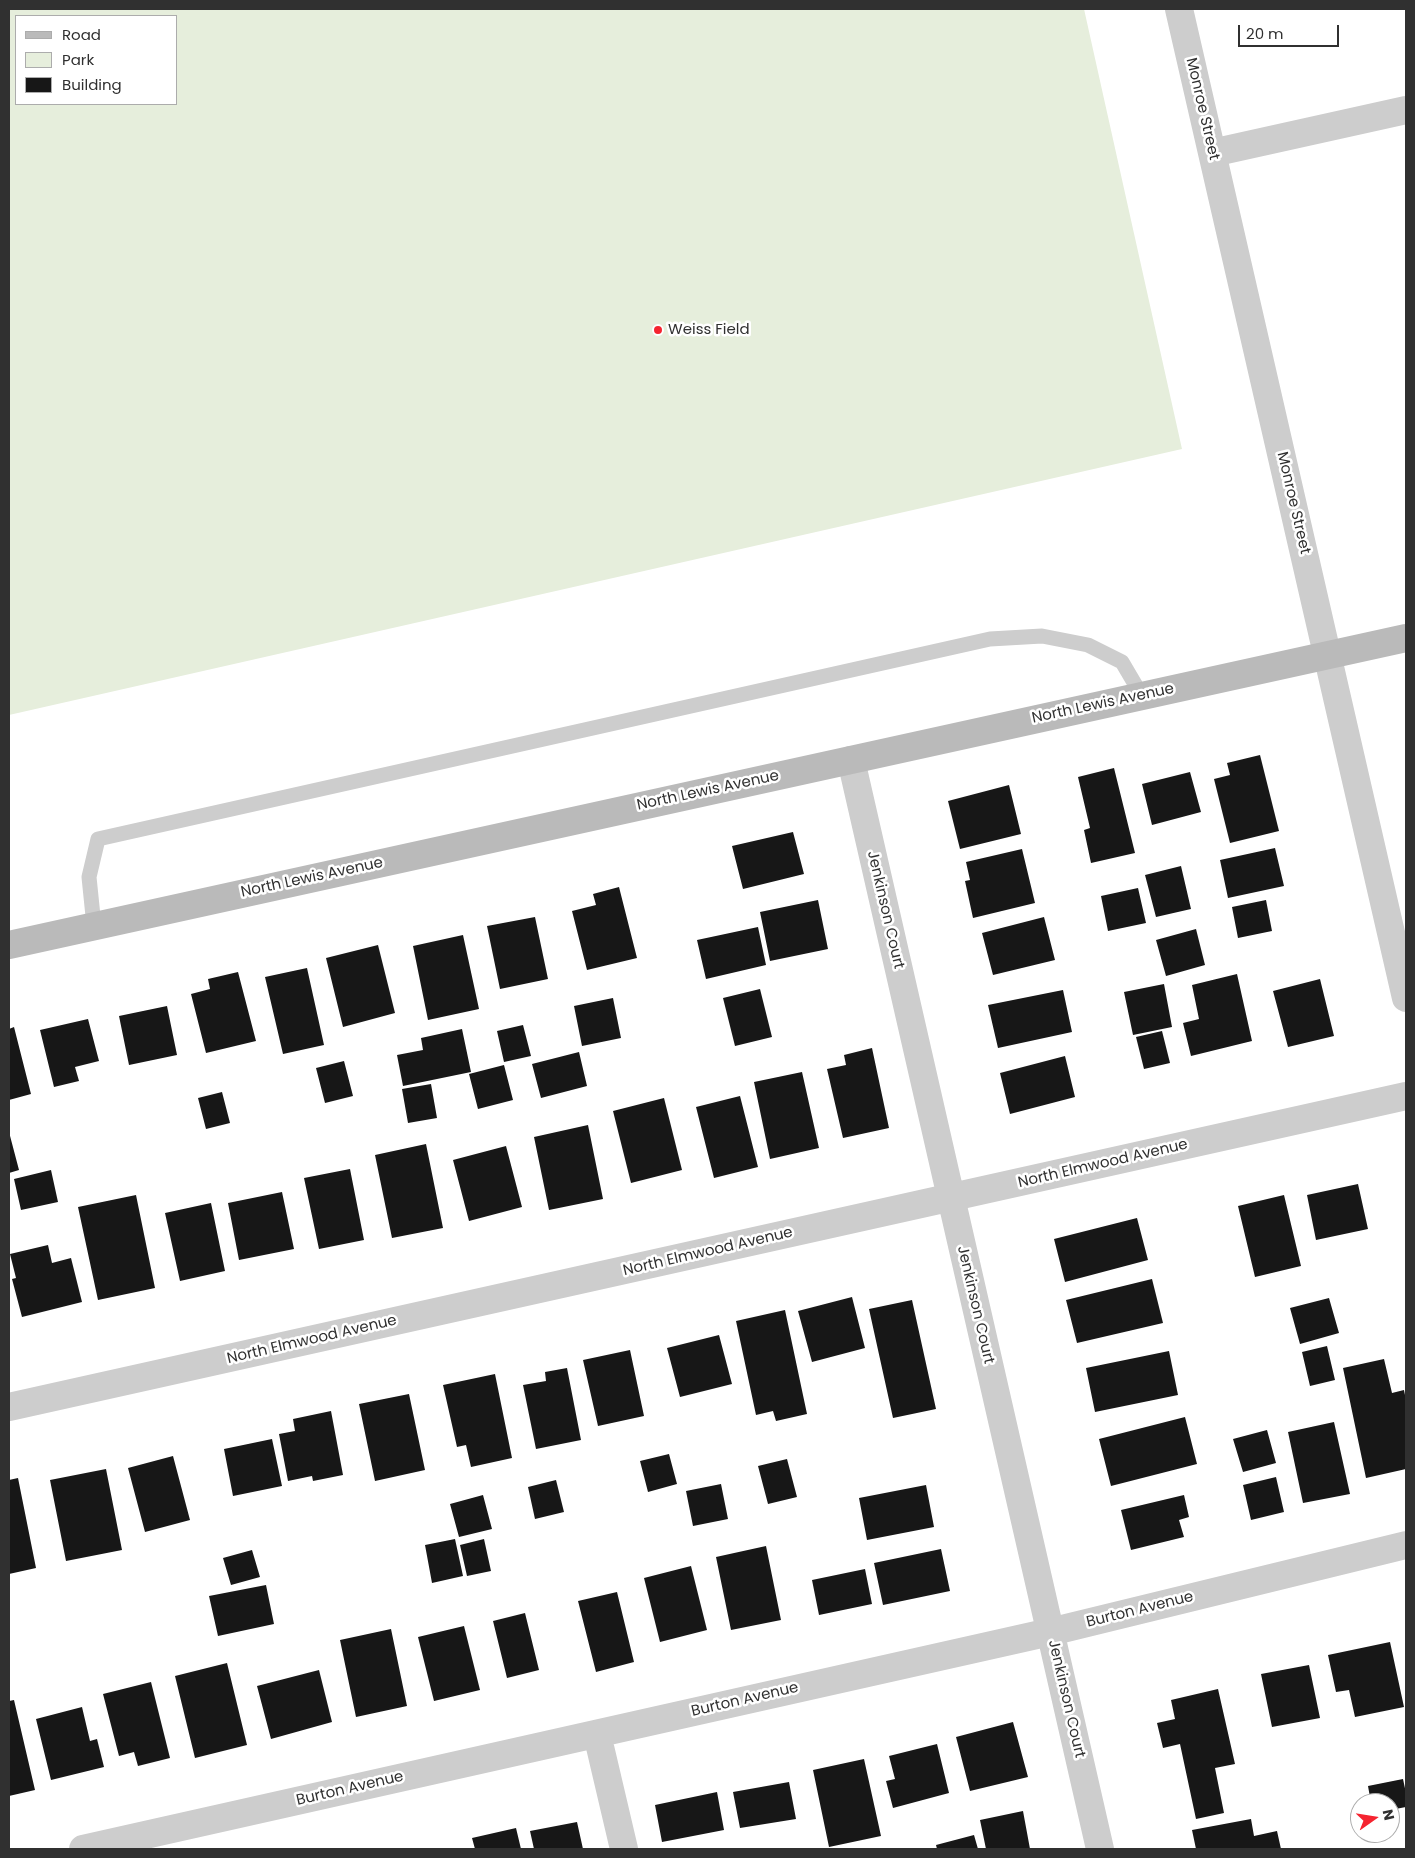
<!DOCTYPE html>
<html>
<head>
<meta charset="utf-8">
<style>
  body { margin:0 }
  #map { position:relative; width:1415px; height:1858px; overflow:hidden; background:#fff; font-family:Poppins,sans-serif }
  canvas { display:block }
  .frame { position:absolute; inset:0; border:10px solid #303030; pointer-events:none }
  .legend { position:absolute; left:15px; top:15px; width:162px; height:90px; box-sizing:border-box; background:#fff; border:1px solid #acacac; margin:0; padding:6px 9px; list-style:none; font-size:15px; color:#303030 }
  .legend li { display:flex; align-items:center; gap:10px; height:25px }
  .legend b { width:25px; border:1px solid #acacac }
  .north { position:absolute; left:1350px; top:1793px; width:50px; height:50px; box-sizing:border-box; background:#fff; border:1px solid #acacac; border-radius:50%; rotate:77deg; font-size:14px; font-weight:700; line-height:20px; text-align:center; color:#303030 }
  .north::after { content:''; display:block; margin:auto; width:18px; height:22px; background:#f52430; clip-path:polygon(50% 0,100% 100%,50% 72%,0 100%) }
  .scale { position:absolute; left:1238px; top:25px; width:101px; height:22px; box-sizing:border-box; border:2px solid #303030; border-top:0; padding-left:6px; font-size:15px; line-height:18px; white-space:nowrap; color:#303030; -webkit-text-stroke:4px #fff; paint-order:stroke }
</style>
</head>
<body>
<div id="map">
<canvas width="1415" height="1858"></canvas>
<div class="frame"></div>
<ul class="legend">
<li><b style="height:6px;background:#bababa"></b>Road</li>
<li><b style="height:14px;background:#e6eedc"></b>Park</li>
<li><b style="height:14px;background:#171717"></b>Building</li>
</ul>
<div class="north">N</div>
<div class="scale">20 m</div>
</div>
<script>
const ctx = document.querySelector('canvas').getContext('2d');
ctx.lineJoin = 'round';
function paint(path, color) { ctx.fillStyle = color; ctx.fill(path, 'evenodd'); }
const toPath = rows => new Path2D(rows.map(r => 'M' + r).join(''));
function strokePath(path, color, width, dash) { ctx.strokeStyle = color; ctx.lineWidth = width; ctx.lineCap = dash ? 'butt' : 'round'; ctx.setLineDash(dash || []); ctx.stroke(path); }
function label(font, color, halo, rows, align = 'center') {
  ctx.font = font + ' Poppins,sans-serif'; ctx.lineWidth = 5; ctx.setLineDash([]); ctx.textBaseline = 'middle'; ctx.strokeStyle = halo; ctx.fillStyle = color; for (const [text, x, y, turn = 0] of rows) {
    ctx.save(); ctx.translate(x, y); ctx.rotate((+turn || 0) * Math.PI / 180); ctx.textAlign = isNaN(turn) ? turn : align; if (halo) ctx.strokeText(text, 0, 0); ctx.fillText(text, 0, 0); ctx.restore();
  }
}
paint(toPath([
  [9,9,1084,9,1182,449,9,715],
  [16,16,176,16,176,104,16,104]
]), '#e6eedc');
paint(toPath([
  [1260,755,1279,831,1230,843,1214,779,1230,775,1227,763],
  [1114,768,1135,853,1091,863,1084,830,1090,828,1078,777],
  [1190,772,1201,812,1152,825,1142,784],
  [1009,785,1021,834,960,849,948,801],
  [793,832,804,874,743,889,732,846],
  [1275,848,1284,886,1228,898,1220,860],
  [1022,849,1035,903,973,918,965,881,970,880,966,862],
  [1181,866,1191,909,1156,917,1145,875],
  [619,887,637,958,587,970,572,911,596,905,593,894],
  [1138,888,1146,923,1108,931,1101,896],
  [818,900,828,949,770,961,760,912],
  [1266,900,1272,931,1238,938,1232,907],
  [535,917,548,979,500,989,487,926],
  [1044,917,1055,960,993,975,982,933],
  [758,927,766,965,706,979,697,940],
  [1196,929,1205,965,1166,976,1156,940],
  [463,935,479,1009,428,1020,413,946],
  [378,945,395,1013,343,1027,326,958],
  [307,968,324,1045,283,1054,265,977],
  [238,972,256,1041,206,1053,191,994,210,989,208,979],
  [1237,974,1252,1041,1191,1056,1183,1023,1199,1019,1192,985],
  [1320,979,1334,1036,1288,1047,1273,991],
  [1164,984,1172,1027,1133,1035,1124,992],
  [760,989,772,1037,735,1046,723,998],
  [1063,990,1072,1032,998,1048,988,1005],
  [613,998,621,1038,582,1046,574,1006],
  [167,1006,177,1055,129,1065,119,1016],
  [88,1019,99,1061,75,1067,79,1081,54,1087,40,1030],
  [523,1025,531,1056,504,1062,497,1031],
  [14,1027,31,1094,9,1100,9,1029],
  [462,1029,471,1072,403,1086,397,1055,423,1050,421,1038],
  [1162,1031,1170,1063,1144,1069,1136,1037],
  [872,1048,889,1128,843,1138,827,1069,846,1065,844,1055],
  [579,1052,587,1086,541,1098,532,1064],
  [1065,1056,1075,1097,1010,1114,1000,1073],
  [344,1061,353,1096,325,1103,316,1068],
  [504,1065,513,1100,478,1109,469,1074],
  [802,1072,819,1148,770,1159,754,1082],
  [431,1084,437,1118,408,1123,402,1089],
  [222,1092,230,1123,206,1129,198,1098],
  [740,1096,758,1167,714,1178,696,1107],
  [664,1098,682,1170,631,1183,613,1111],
  [588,1125,603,1199,549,1210,534,1137],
  [9,1132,19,1170,9,1173],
  [426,1144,443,1228,392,1238,375,1155],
  [506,1146,522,1207,469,1221,453,1160],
  [350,1169,364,1240,319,1249,304,1178],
  [51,1170,58,1202,21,1210,14,1179],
  [1358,1184,1368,1229,1316,1240,1307,1195],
  [282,1192,294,1249,239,1260,228,1203],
  [136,1195,155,1288,98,1300,78,1207],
  [1284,1195,1301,1266,1255,1277,1238,1206],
  [211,1203,225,1271,180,1281,165,1213],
  [1137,1218,1148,1260,1065,1282,1054,1239],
  [48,1245,52,1263,71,1258,82,1302,22,1317,12,1279,16,1278,10,1254],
  [1152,1279,1163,1323,1077,1343,1066,1300],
  [852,1297,865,1348,812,1362,798,1311],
  [1329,1298,1339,1333,1300,1344,1290,1308],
  [912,1300,936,1409,893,1418,869,1309],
  [785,1310,807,1414,776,1421,773,1411,756,1415,736,1321],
  [719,1335,732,1384,680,1397,667,1348],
  [1327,1346,1335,1380,1310,1386,1302,1352],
  [630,1350,644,1416,598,1426,583,1360],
  [1169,1351,1178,1395,1095,1412,1086,1368],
  [1384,1359,1392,1393,1404,1390,1406,1400,1406,1469,1366,1478,1343,1368],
  [567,1368,581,1440,536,1449,523,1385,546,1381,545,1372],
  [495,1374,512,1458,471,1467,466,1445,457,1447,443,1385],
  [409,1394,425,1470,375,1481,359,1404],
  [331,1411,343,1475,313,1481,312,1476,288,1481,279,1434,295,1431,293,1419],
  [1185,1417,1197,1464,1111,1486,1099,1439],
  [1334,1422,1350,1494,1303,1503,1288,1432],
  [1267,1430,1276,1463,1243,1472,1233,1439],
  [272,1439,282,1486,233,1496,224,1449],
  [669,1454,677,1484,648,1492,640,1461],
  [173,1456,190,1520,145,1532,128,1468],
  [787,1459,797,1497,768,1504,758,1466],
  [106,1469,122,1550,66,1561,50,1480],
  [1276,1477,1284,1512,1251,1520,1243,1485],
  [18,1478,36,1568,9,1574,9,1480],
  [556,1480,564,1512,535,1519,528,1487],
  [721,1484,728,1519,693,1526,686,1491],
  [926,1485,934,1527,867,1540,859,1498],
  [483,1495,492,1529,459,1537,450,1504],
  [1184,1495,1189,1517,1179,1520,1184,1537,1131,1550,1121,1510],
  [455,1539,463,1576,432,1583,425,1545],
  [484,1539,491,1571,467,1576,460,1545],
  [766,1546,781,1620,731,1630,716,1557],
  [941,1549,950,1591,883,1605,874,1563],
  [252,1550,260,1577,231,1585,223,1558],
  [691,1566,707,1630,660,1642,644,1578],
  [865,1569,872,1604,819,1615,812,1580],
  [266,1585,274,1624,218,1636,209,1596],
  [617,1592,634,1662,596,1672,578,1601],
  [525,1613,539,1670,507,1678,493,1621],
  [464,1626,480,1690,434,1701,418,1637],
  [391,1629,407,1706,356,1717,340,1640],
  [1390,1642,1404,1707,1355,1717,1349,1690,1336,1692,1328,1655],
  [227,1663,247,1745,195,1758,175,1676],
  [1309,1665,1320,1718,1272,1727,1261,1674],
  [319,1670,332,1722,271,1739,257,1686],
  [151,1682,170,1758,138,1766,134,1752,119,1756,103,1694],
  [1218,1689,1235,1764,1215,1768,1224,1813,1196,1819,1180,1744,1163,1748,1157,1723,1175,1719,1171,1700],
  [14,1700,35,1790,9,1796,9,1701],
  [82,1707,90,1741,97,1739,104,1767,51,1780,36,1719],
  [1013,1722,1028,1777,970,1791,956,1737],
  [937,1744,949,1793,893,1808,886,1781,895,1779,889,1756],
  [864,1759,881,1836,829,1847,813,1770],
  [1403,1779,1406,1793,1406,1807,1390,1810,1390,1803,1371,1803,1368,1786],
  [789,1782,796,1819,740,1828,733,1792],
  [717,1792,724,1830,662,1842,655,1805],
  [1023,1811,1030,1849,986,1849,980,1820],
  [1251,1819,1254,1836,1277,1831,1281,1849,1196,1849,1192,1830],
  [577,1822,583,1849,534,1849,530,1831],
  [516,1828,521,1849,475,1849,472,1838],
  [974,1835,978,1849,937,1849,936,1845]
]), '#171717');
strokePath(toPath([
  [94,926,89,877,98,839,990,639,1042,636,1088,645,1122,662,1142,696]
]), '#cdcdcd', 15);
strokePath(toPath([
  [1179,9,1406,998],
  [1212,153,1406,110],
  [851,760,1100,1849],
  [9,1407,1406,1096],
  [597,1734,624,1849],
  [83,1849,1050,1632,1406,1545]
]), '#cdcdcd', 28);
strokePath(toPath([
  [9,945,1406,638]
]), '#bababa', 28);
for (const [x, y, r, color] of [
  [658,330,5,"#f52430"]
]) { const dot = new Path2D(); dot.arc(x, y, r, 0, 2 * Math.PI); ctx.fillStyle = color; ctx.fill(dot); strokePath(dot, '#fff', 2); }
label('15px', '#303030', '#fff', [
  ["Monroe Street",1202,109,77],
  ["Monroe Street",1293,503,77],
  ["North Lewis Avenue",1103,704,-12],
  ["North Lewis Avenue",708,791,-12],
  ["North Lewis Avenue",312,878,-12],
  ["Jenkinson Court",885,910,77],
  ["North Elmwood Avenue",1103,1164,-13],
  ["North Elmwood Avenue",708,1252,-13],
  ["Jenkinson Court",975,1305,77],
  ["North Elmwood Avenue",312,1340,-13],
  ["Burton Avenue",1140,1610,-14],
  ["Jenkinson Court",1066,1699,77],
  ["Burton Avenue",745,1700,-13],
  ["Burton Avenue",350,1789,-13]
]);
label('15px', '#303030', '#fff', [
  ["Weiss Field",668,330]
], 'left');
</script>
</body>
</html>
